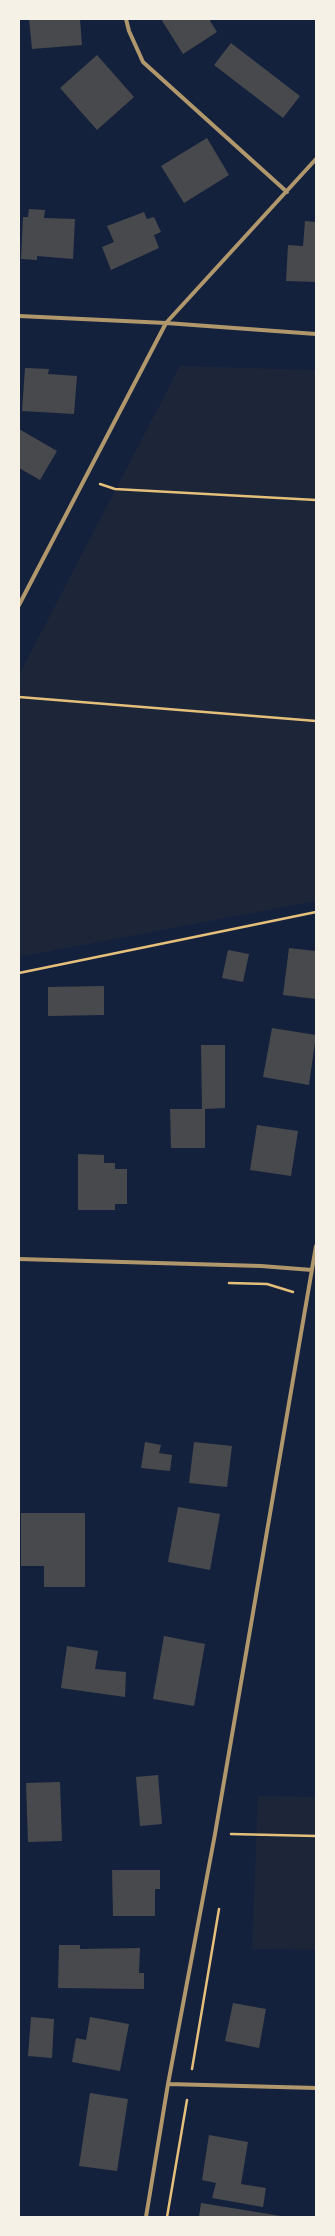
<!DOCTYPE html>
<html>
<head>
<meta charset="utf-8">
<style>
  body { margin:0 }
  #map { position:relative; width:335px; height:2236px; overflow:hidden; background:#14213d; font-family:Montserrat,sans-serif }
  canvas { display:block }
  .frame { position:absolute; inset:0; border:20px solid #f6f1e7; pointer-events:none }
</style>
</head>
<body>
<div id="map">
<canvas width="335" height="2236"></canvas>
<div class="frame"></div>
</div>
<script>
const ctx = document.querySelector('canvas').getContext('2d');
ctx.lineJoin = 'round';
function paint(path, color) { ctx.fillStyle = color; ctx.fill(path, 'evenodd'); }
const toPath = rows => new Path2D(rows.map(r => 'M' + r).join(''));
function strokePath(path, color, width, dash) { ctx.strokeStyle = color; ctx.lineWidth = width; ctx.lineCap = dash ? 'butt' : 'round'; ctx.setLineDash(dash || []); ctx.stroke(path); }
paint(toPath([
  [180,366,316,370,316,901,19,957,19,675],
  [258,1796,316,1797,316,1950,252,1949]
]), '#1d2539');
paint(toPath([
  [29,19,80,19,82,45,32,49],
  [161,19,209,19,217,32,183,54],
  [231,43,300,96,283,118,214,65],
  [97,55,134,97,97,130,60,88],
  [207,138,229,175,184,203,161,166],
  [29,209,45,210,44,218,75,219,73,259,37,256,37,260,21,259,23,217,28,217],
  [144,212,147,219,154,217,161,232,154,235,159,248,111,270,102,247,114,242,107,226],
  [305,221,316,222,316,282,286,281,288,245,303,246],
  [25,368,49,369,48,374,77,376,74,414,22,411],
  [19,429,57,451,40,480,19,468],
  [289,948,316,951,316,999,283,995],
  [228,950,249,954,243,982,222,978],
  [104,986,104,1015,48,1016,48,987],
  [272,1028,316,1035,309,1085,263,1077],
  [201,1045,225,1045,225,1108,205,1109,205,1148,171,1148,170,1109,202,1109],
  [257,1125,298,1131,291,1176,250,1170],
  [78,1154,104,1155,104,1163,115,1163,115,1169,127,1169,127,1204,115,1204,115,1210,78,1210],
  [145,1442,161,1445,159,1453,172,1455,170,1471,141,1468],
  [194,1442,232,1446,227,1487,189,1483],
  [178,1507,220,1514,210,1570,168,1562],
  [21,1513,85,1513,85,1587,44,1587,44,1566,21,1566],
  [164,1636,205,1644,194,1706,153,1699],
  [67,1646,98,1651,95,1669,126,1672,125,1697,61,1688],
  [158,1775,162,1824,140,1826,136,1777],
  [60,1782,62,1841,28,1842,26,1783],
  [112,1870,160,1870,160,1889,155,1889,155,1916,113,1916],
  [59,1945,80,1945,80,1949,140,1948,139,1973,144,1973,144,1989,58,1988],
  [233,2003,266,2009,259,2048,225,2041],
  [31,2017,54,2019,52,2058,28,2056],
  [90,2017,129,2024,120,2071,72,2062,76,2038,86,2040],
  [90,2093,128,2099,117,2171,79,2166],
  [209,2135,248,2142,241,2184,266,2188,263,2207,212,2198,216,2183,202,2180],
  [201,2203,281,2216,281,2217,199,2217]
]), '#48494c');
strokePath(toPath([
  [100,484,115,489,316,500],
  [19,697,316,721],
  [19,973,316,912],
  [229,1283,267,1284,293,1292],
  [231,1834,316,1836],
  [192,2069,219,1909],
  [167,2217,187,2100]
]), '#e5c07b', 2.5);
strokePath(toPath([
  [126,19,129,31,143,62,287,192],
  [19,316,166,323,316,334],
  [19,605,166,323,316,159],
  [19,1259,261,1266,312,1270],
  [168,2084,316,2088],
  [146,2217,168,2084,215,1834,316,1246]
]), '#b1986c', 4);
</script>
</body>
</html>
